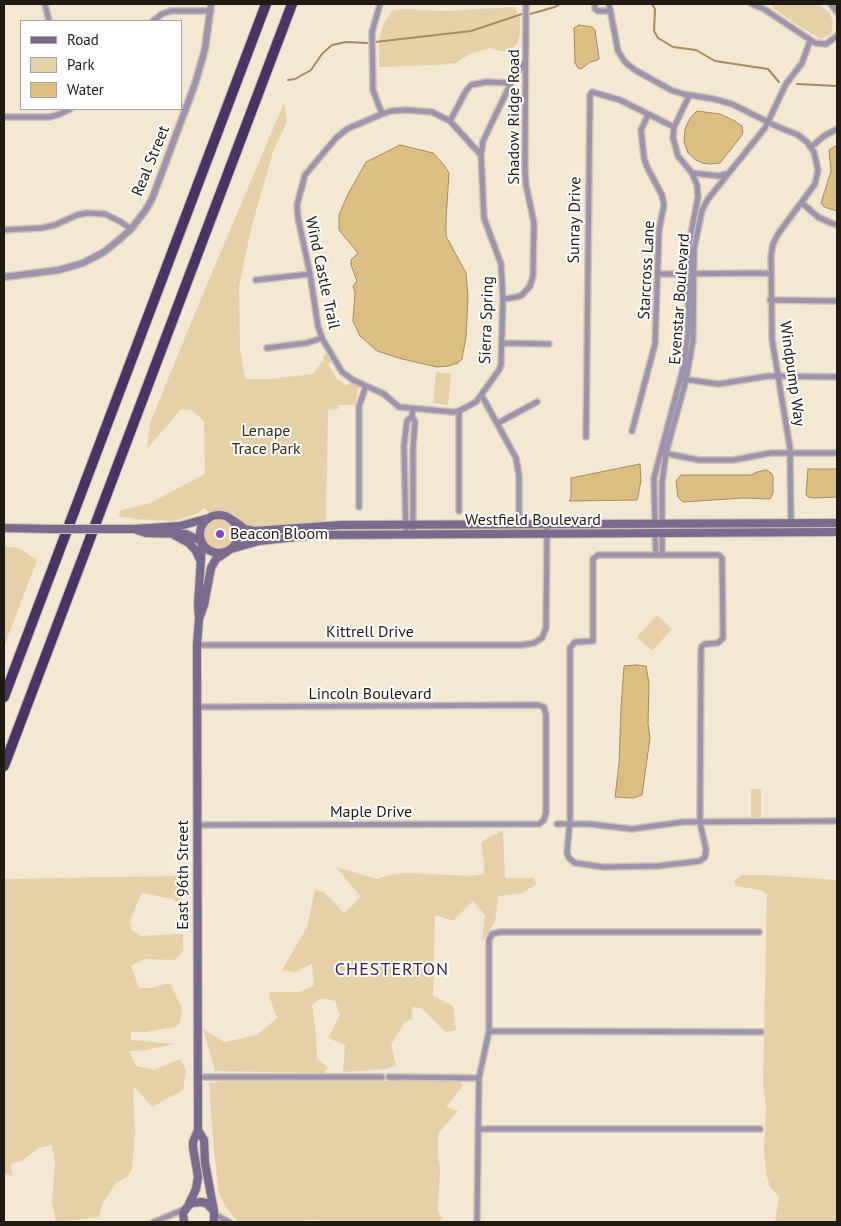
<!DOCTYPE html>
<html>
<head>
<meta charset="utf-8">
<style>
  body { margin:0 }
  #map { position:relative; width:841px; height:1226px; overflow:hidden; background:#f3e8d3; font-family:"PT Sans",sans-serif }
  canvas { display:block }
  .frame { position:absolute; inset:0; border:5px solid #1f1b14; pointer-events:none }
  .legend { position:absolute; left:20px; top:20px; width:162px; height:90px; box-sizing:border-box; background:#fff; border:1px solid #a5a4a1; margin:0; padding:6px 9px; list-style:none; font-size:15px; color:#1f1b14 }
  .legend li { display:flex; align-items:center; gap:10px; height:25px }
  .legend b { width:25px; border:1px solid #a5a4a1 }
</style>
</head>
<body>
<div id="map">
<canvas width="841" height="1226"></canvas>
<div class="frame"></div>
<ul class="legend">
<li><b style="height:6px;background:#796a8e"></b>Road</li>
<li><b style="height:14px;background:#e5d0a8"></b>Park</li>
<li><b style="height:14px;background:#dcbd82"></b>Water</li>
</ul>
</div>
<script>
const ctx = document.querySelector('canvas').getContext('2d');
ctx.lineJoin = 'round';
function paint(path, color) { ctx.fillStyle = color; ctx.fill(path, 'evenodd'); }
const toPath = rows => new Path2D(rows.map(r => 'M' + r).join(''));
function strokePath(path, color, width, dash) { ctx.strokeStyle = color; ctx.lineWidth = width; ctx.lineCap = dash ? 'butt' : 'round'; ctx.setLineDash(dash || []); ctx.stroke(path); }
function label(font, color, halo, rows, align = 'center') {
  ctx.font = font + ' "PT Sans",sans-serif'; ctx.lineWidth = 4; ctx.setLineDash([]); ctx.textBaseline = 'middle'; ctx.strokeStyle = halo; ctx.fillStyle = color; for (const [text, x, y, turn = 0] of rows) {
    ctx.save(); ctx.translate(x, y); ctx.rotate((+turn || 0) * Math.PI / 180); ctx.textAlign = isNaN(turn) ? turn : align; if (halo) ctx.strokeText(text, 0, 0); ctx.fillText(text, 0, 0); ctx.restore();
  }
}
paint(toPath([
  [772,4,818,4,830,13,833,23,831,34,821,39,799,26,773,8],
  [515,7,520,18,520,33,517,44,509,51,501,51,490,48,470,54,456,63,439,65,379,67,379,40,384,23,392,11,403,9,445,11],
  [284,103,287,121,273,152,251,229,239,287,240,350,245,379,271,379,313,374,321,363,324,361,323,356,328,354,332,361,328,364,337,379,347,386,350,382,359,387,355,405,338,405,338,409,328,410,326,521,256,529,248,528,229,513,218,511,210,513,204,508,198,513,174,521,135,519,118,516,121,510,150,503,205,474,204,421,191,410,181,409,147,449,150,423,200,301],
  [436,372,451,374,448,405,433,403],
  '204 534a15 15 0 1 1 30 0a15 15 0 1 1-30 0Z',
  [4,546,19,548,37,560,4,647],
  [657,615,672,629,652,651,637,637],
  [751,789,761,789,761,817,751,817],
  [503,831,505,878,533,878,537,884,522,893,498,896,495,922,482,942,485,915,473,901,453,921,435,915,433,996,453,1006,456,1030,446,1032,421,1008,412,1007,412,1019,404,1023,391,1045,396,1065,387,1069,343,1072,345,1045,328,1038,340,1015,335,1001,322,998,312,1004,316,1035,317,1058,328,1068,324,1073,215,1071,203,1029,224,1042,257,1035,277,1018,270,999,269,992,299,992,314,986,312,964,295,972,282,970,307,927,315,890,324,892,344,913,353,905,360,896,336,867,377,879,389,875,407,873,471,876,484,874,484,863,481,843,492,835],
  [742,875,765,875,837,880,837,1222,775,1222,779,1197,770,1187,766,1173,764,1148,766,1108,763,1083,767,894,760,890,736,886,734,881],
  [177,876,182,879,182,902,176,902,174,899,142,893,130,920,132,930,141,936,183,934,183,951,174,960,144,959,131,966,139,988,150,988,170,983,182,1008,180,1023,175,1027,146,1032,131,1032,131,1040,175,1044,146,1050,129,1051,136,1066,154,1070,180,1059,186,1070,183,1090,152,1107,134,1086,133,1095,135,1133,132,1168,128,1176,115,1184,103,1203,99,1217,56,1222,52,1202,55,1164,52,1145,39,1148,22,1161,11,1163,12,1176,4,1173,4,879],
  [224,1081,460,1081,463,1085,446,1107,458,1111,438,1134,438,1156,440,1168,438,1211,443,1219,438,1222,339,1222,313,1220,277,1222,240,1222,236,1220,226,1207,219,1194,214,1151,209,1083]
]), '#e5d0a8');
const water = toPath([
  [579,25,592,27,595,30,599,58,598,60,590,62,581,69,578,68,575,63,574,28,579,25],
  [697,111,720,114,735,121,742,126,743,133,739,139,720,163,710,164,702,163,696,160,688,153,684,142,685,129,690,118,697,111],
  [400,145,433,153,444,165,449,173,446,219,446,236,466,273,468,297,466,337,462,359,458,363,448,366,437,367,402,359,377,351,360,336,353,321,355,293,353,286,357,281,351,265,351,260,358,253,339,230,339,215,347,196,366,162,400,145],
  [837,145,837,211,824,207,821,203,831,171,829,150,837,145],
  [640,464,641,481,637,500,569,501,571,498,571,478,640,464],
  [808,469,837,469,837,497,814,498,808,497,806,495,808,469],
  [766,470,770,472,773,476,773,493,770,499,743,498,683,502,678,497,676,481,681,475,751,475,757,472,766,470],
  [637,665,646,666,649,683,648,724,650,738,642,795,633,798,615,797,619,764,621,708,624,666,637,665]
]);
paint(water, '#dcbd82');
strokePath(water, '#a38c61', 1);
strokePath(toPath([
  [652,4,655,9,654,31,658,38,673,47,696,50,715,61,768,69,779,82],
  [530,14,555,7,560,4],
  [375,42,471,31,522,14],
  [288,80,295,79,311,70,322,54,332,45,346,42,367,43],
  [797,84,837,86]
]), '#a38c61', 2);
const minor = toPath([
  [45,4,49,21],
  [380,4,372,32,373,90,382,114],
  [595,4,595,9,598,11,610,11],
  [609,4,618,51,625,62,635,70,671,90,683,94,714,99,732,104,776,126,798,135,807,142,814,152,818,170,815,184,778,234,773,244,771,256,772,339,790,448,791,523],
  [752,4,764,9,815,43,826,44,837,36],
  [831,4,837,12],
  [153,21,162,14,171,11,211,11],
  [406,110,432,112,450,121,481,155,484,218,501,264,503,299,501,365,499,370,476,402,459,411,453,412,399,407,384,394,353,380,342,372,322,338,318,326,310,274,298,218,297,205,305,175,336,138,347,129,382,114,391,111,406,110],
  [4,117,50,117,60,114,70,109],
  [450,121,466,91,471,85,486,82,511,83],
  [811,147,824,136,837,129],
  [481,155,483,141,511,83,525,62],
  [692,173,719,176,726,174],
  [802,203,818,217,831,223,837,225],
  [4,230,41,228,55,225,77,215,87,213,105,214,121,222,131,229],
  [658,274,771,273],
  [256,280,310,274],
  [503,299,517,297,522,295,530,286,533,276,534,223,526,185,525,169,526,4],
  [770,300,837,301],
  [502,343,549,344],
  [267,348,307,343,322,338],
  [683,379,718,384,769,376,837,377],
  [482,396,516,458,519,476,519,524],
  [459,411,459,511],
  [412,416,415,422,413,449,413,534],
  [498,423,537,402],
  [632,431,655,344,659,230,664,205,662,195,647,167,644,158,641,130,648,115],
  [586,437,590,95,592,92,620,100,674,127],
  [663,453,699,460,733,460,771,453,837,453],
  [359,507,359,406,366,386],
  [655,523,654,478,683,369,688,334,689,244,698,197,697,185,692,173,678,156,673,138,674,127,689,96],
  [662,523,662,483,666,453,686,380,693,340,694,249,702,210,708,199,765,128,786,84,802,63,810,41],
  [655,533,656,555],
  [662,533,662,555],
  [406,534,404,446,407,421,412,416,413,409],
  [598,555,719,555,722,558,723,638,718,643,705,644,702,646,701,650,700,823,706,849,705,857,700,861,658,866,603,867,575,863,569,858,567,853,570,819,570,648,575,642,593,641,593,559,598,555],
  [197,645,522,645,534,643,542,638,546,628,547,524],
  [196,707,538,705,544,707,546,715,546,812,544,820,539,824,197,825],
  [557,824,589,824,632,829,683,822,837,821],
  [489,1031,761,1032],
  [198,1077,382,1077],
  [389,1077,479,1078],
  [478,1129,760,1129],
  [214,1214,229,1222],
  [154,1222,185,1209],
  [477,1222,479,1078,489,1031,489,940,492,934,500,932,759,932]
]);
const tertiary = toPath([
  [4,277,59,270,83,263,104,252,120,239,131,229,145,211,152,199,195,84,205,49,211,4]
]);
const secondary = toPath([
  '200 534a19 19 0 1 1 38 0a19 19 0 1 1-38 0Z',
  [234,521,245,529,254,531,341,525,837,523],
  [4,528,53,529],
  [108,529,133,529,180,526,205,519],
  [137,530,146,533,186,534,201,541],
  [174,535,189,543,196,551,200,560],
  [231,549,259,541,315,535,837,532],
  [199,617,198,605,202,543],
  [198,1130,204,1140,205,1163,214,1211,214,1222],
  [188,1206,196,1189,198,1177,193,1147,193,1142,198,1130,198,1106,197,645,199,619,204,605,211,568,216,559,227,552],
  [184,1222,183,1213,188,1206,192,1203,201,1202,206,1203,214,1211]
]);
const motorway = toPath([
  [4,697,266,4],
  [4,766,292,4]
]);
strokePath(minor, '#cdc3b1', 8);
strokePath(tertiary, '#cdc3b1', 9);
strokePath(secondary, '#cdc3b1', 10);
strokePath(motorway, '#cdc3b1', 12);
strokePath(minor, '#9d93ac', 5);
strokePath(tertiary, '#9d93ac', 6);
strokePath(secondary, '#796a8e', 8);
strokePath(motorway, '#4a3464', 10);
const secondaryBridge = toPath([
  [53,529,108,529]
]);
strokePath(secondaryBridge, '#cdc3b1', 10, []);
strokePath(secondaryBridge, '#796a8e', 8);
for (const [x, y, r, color] of [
  [220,534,5,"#8247bd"]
]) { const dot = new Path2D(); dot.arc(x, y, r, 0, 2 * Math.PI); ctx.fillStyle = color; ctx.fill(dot); strokePath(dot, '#fff', 2); }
label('16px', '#1f1b14', '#fff', [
  ["Shadow Ridge Road",514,117,-90],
  ["Real Street",151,161,-68],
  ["Sunray Drive",575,220,-89],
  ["Starcross Lane",647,270,-87],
  ["Wind Castle Trail",322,273,78],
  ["Evenstar Boulevard",680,299,-86],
  ["Sierra Spring",487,320,-88],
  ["Windpump Way",792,374,82],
  ["Westfield Boulevard",533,520],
  ["Kittrell Drive",370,632],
  ["Lincoln Boulevard",370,694],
  ["Maple Drive",371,812],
  ["East 96th Street",183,875,-90]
]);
label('16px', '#3a2c11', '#fff', [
  ["Lenape",266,431],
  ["Trace Park",266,449]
]);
label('16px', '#1f1b14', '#fff', [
  ["Beacon Bloom",230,534]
], 'left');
ctx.letterSpacing = '1px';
label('18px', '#3d215a', '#fff', [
  ["CHESTERTON",392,970]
]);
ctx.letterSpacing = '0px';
</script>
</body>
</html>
